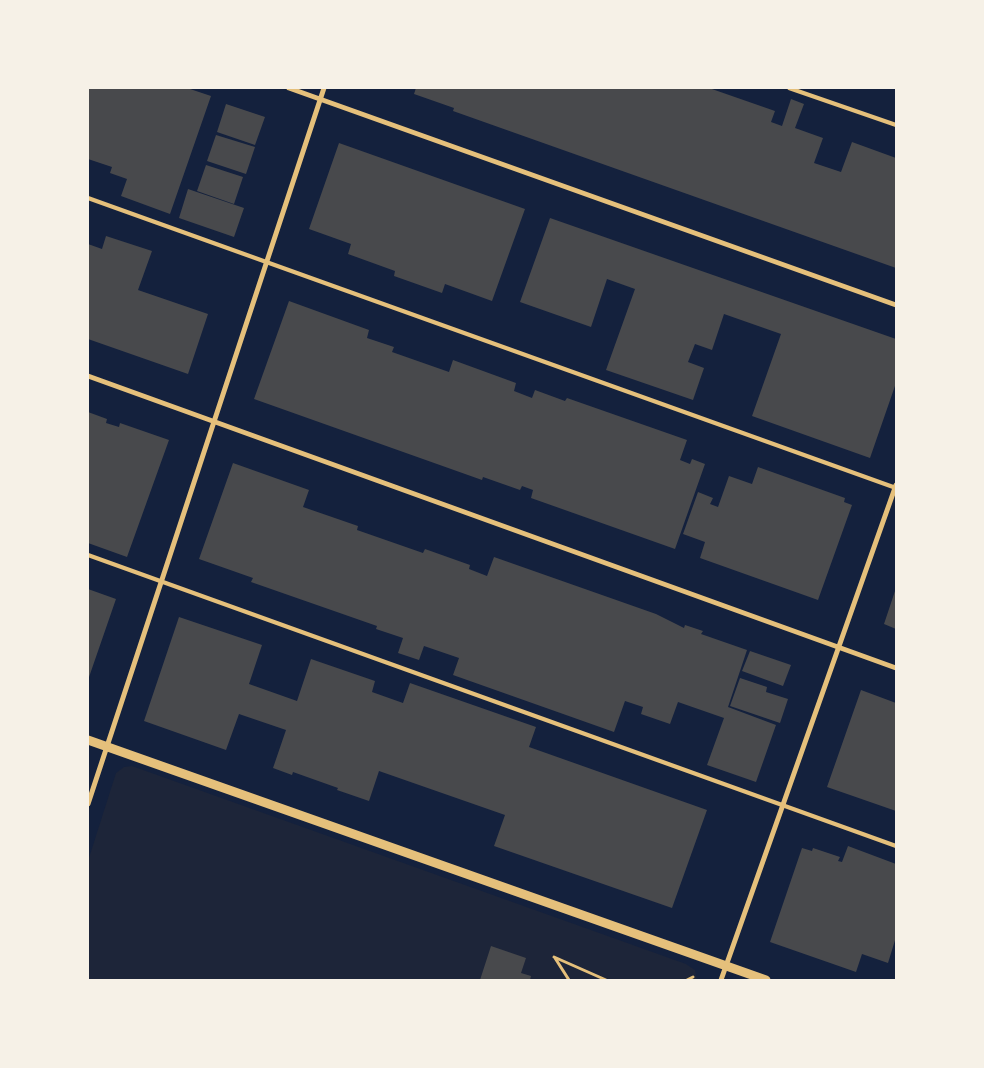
<!DOCTYPE html>
<html>
<head>
<meta charset="utf-8">
<style>
  body { margin:0 }
  #map { position:relative; width:984px; height:1068px; overflow:hidden; background:#14213d; font-family:"Noto Sans",sans-serif }
  canvas { display:block }
  .frame { position:absolute; inset:0; border:89px solid #f6f1e7; pointer-events:none }
</style>
</head>
<body>
<div id="map">
<canvas width="984" height="1068"></canvas>
<div class="frame"></div>
</div>
<script>
const ctx = document.querySelector('canvas').getContext('2d');
ctx.lineJoin = 'round';
function paint(path, color) { ctx.fillStyle = color; ctx.fill(path, 'evenodd'); }
const toPath = rows => new Path2D(rows.map(r => 'M' + r).join(''));
function strokePath(path, color, width, dash) { ctx.strokeStyle = color; ctx.lineWidth = width; ctx.lineCap = dash ? 'butt' : 'round'; ctx.setLineDash(dash || []); ctx.stroke(path); }
paint(toPath([
  [132,766,686,964,695,970,697,980,88,980,88,861,116,773,124,767]
]), '#1d2539');
paint(toPath([
  [88,88,187,88,211,96,170,214,121,196,127,179,110,173,112,167,88,159],
  [416,88,709,88,775,111,771,122,782,126,791,99,804,104,795,128,823,138,814,163,841,172,852,142,896,158,896,268,453,111,454,108,414,94],
  [226,104,265,117,255,145,217,132],
  [216,135,255,147,246,174,207,161],
  [339,143,525,209,492,301,445,284,442,293,394,276,395,271,348,254,351,244,309,229],
  [206,165,243,177,234,204,197,191],
  [188,189,244,208,234,237,179,218],
  [550,218,896,339,896,383,870,458,752,416,781,334,724,314,712,350,695,344,688,362,704,368,693,400,606,370,635,289,607,279,591,327,520,302],
  [106,236,152,251,138,290,208,314,188,374,88,339,88,244,102,249],
  [289,301,369,330,367,338,394,347,392,352,449,372,453,360,516,383,514,391,532,398,535,390,565,401,567,398,687,440,680,460,690,464,692,459,705,464,675,549,531,498,533,490,522,486,520,490,483,477,482,480,254,399],
  [88,412,107,419,106,423,119,427,120,423,169,440,127,557,88,543],
  [233,463,309,490,303,507,358,526,357,530,423,553,425,549,470,565,469,569,487,576,494,557,656,614,684,628,685,625,703,631,701,634,747,650,728,707,776,725,756,782,707,765,724,718,678,702,670,724,641,714,643,707,625,701,614,732,453,675,459,658,424,646,419,660,398,653,403,638,376,629,377,626,251,582,253,578,199,559],
  [758,467,845,498,844,502,852,505,818,600,700,558,705,542,683,534,698,492,713,498,710,504,718,507,729,476,752,484],
  [896,588,896,629,884,624],
  [88,589,116,599,88,680],
  [179,617,262,645,249,684,297,701,311,659,375,681,372,692,403,703,410,683,536,727,529,747,707,810,672,908,494,846,505,815,379,771,369,801,337,790,338,788,293,772,292,775,273,768,286,730,239,714,226,750,144,721],
  [750,651,791,665,783,686,742,671],
  [740,678,767,687,766,692,788,699,780,723,730,706],
  [861,690,896,703,896,811,827,787],
  [848,846,896,864,896,937,888,963,862,954,856,972,770,942,802,848,812,851,813,848,840,857,838,861,842,862],
  [491,946,526,958,521,973,531,976,530,980,480,980]
]), '#48494c');
strokePath(toPath([
  [554,957,606,980],
  [555,958,569,980],
  [687,980,693,977]
]), '#e5c07b', 3);
strokePath(toPath([
  [789,88,896,125],
  [88,198,896,488],
  [88,555,896,846]
]), '#e5c07b', 4);
strokePath(toPath([
  [289,88,896,305],
  [88,376,896,668],
  [88,804,324,88],
  [721,980,896,485]
]), '#e5c07b', 5);
strokePath(toPath([
  [88,740,766,980]
]), '#e5c07b', 9);
</script>
</body>
</html>
